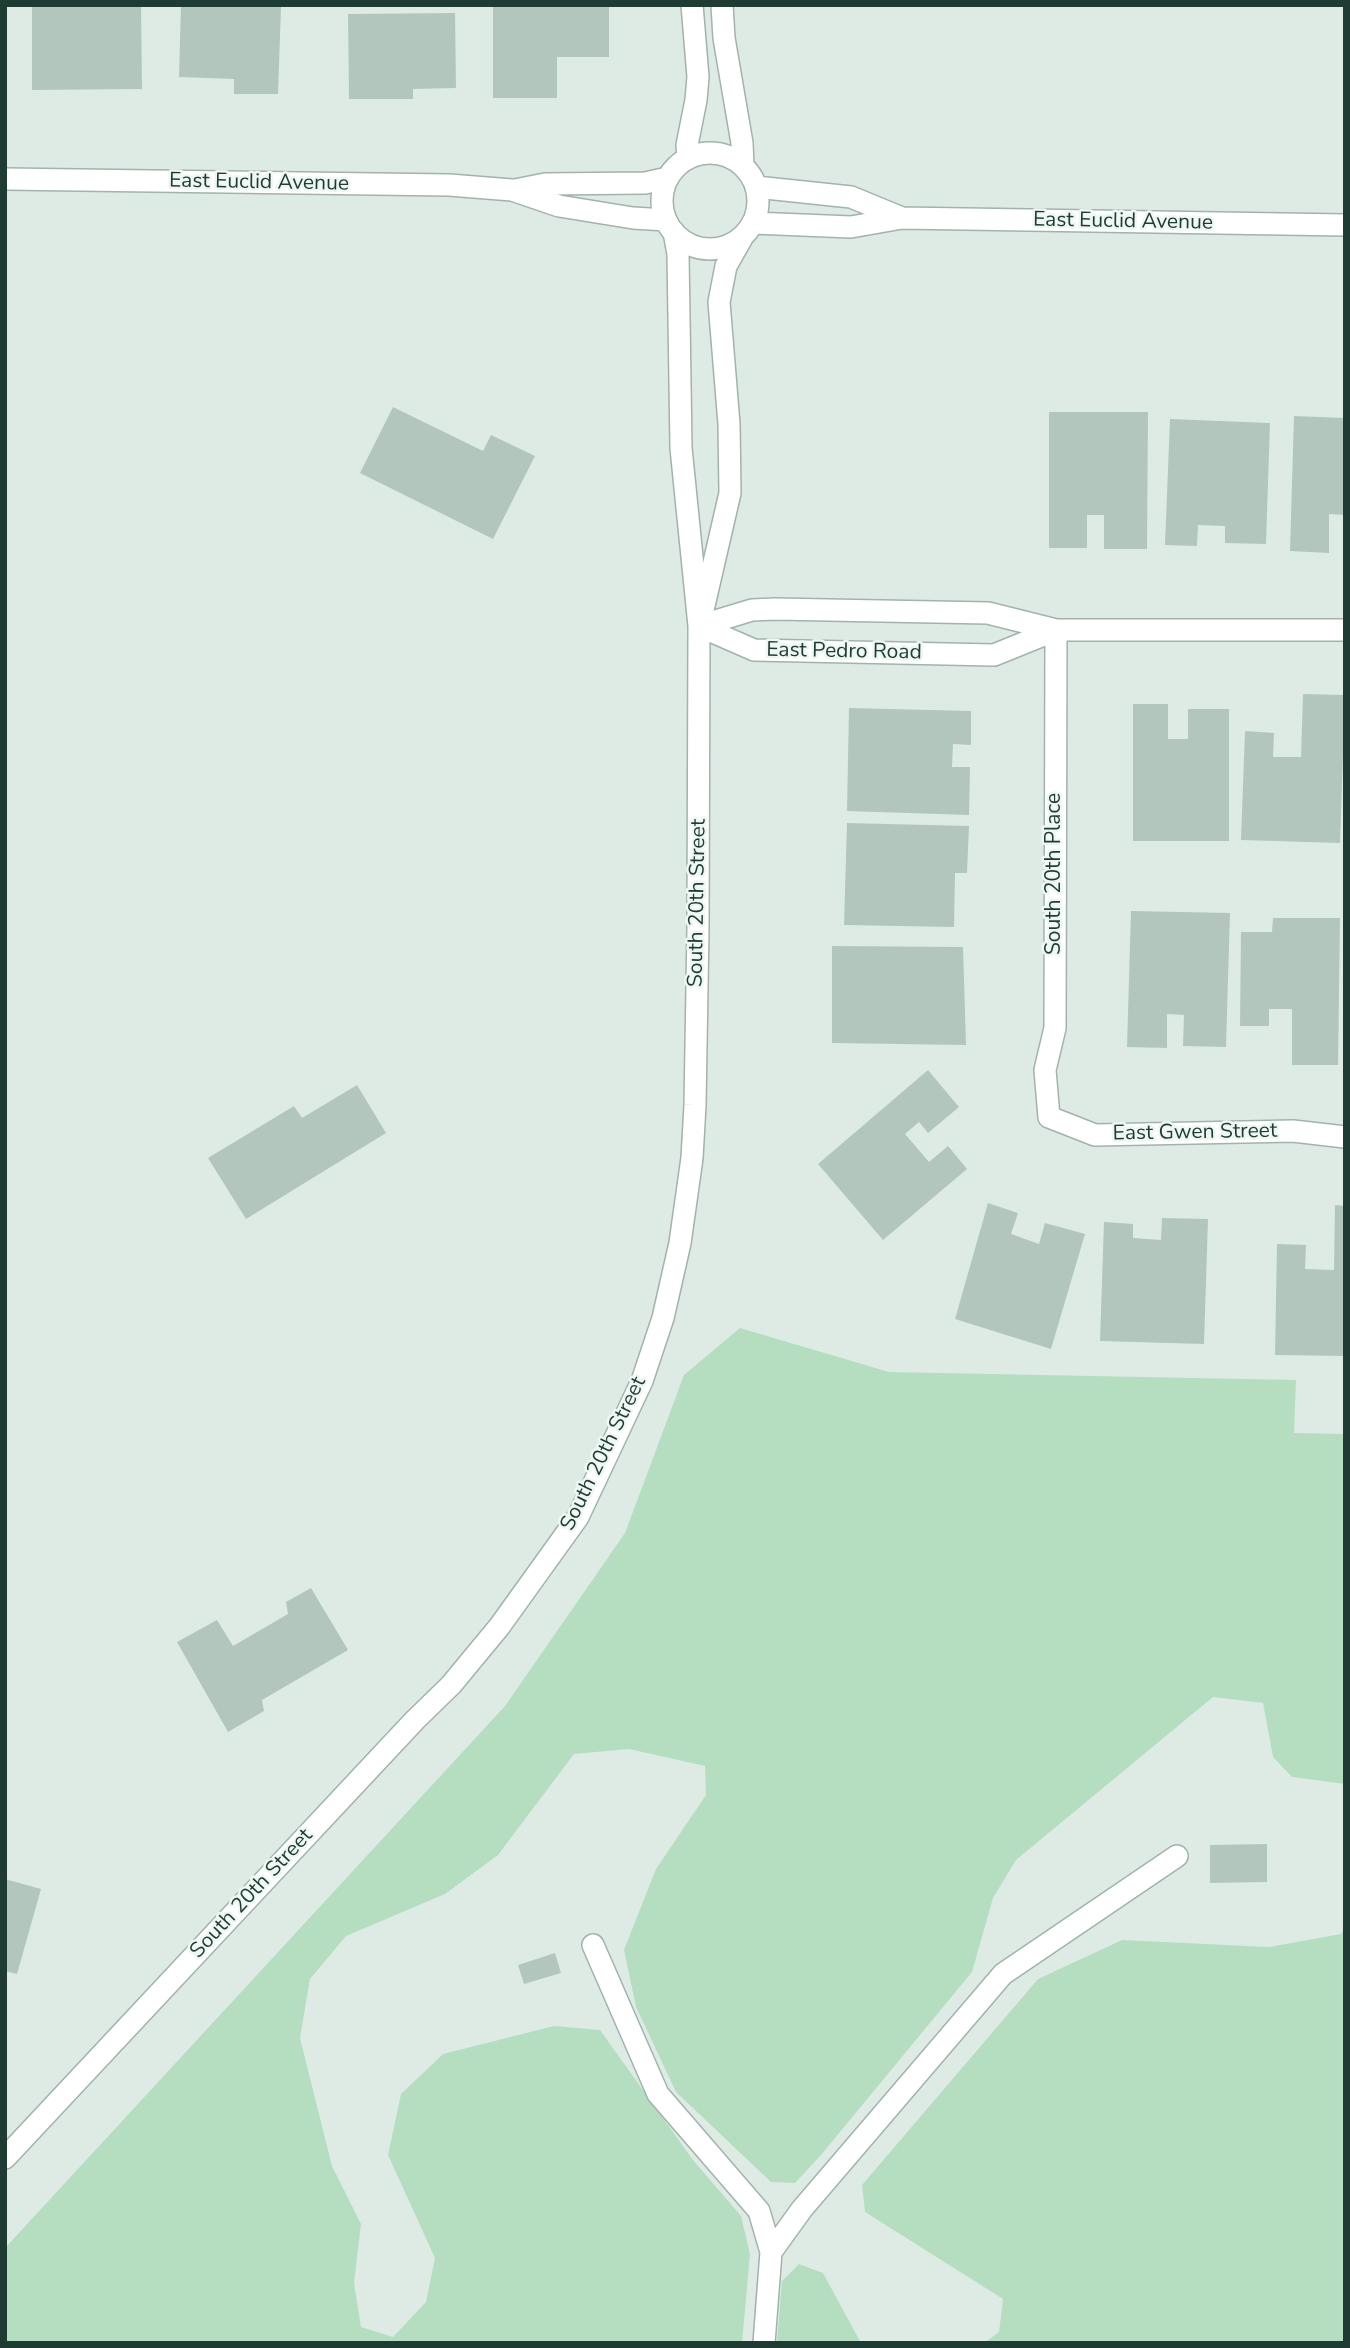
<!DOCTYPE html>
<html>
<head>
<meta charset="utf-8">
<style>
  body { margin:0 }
  #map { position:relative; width:1350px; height:2348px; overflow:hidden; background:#deebe5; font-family:"Nunito Sans",sans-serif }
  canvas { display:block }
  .frame { position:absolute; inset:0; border:7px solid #1f3c34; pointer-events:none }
</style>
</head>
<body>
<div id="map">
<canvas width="1350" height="2348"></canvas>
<div class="frame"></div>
</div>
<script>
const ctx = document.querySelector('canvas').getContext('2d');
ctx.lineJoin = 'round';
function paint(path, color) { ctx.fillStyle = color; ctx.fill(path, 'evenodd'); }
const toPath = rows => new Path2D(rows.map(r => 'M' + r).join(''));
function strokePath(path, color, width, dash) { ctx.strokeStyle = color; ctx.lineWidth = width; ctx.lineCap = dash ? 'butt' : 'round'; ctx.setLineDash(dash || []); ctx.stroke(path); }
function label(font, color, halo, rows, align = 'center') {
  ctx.font = font + ' "Nunito Sans",sans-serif'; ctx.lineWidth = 5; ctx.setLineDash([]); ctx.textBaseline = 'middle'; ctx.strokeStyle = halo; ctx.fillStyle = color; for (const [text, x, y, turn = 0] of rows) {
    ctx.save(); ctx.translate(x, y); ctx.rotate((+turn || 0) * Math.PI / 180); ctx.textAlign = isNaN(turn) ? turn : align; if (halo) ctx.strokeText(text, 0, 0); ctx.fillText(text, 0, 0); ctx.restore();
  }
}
paint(toPath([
  [740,1328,889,1372,1296,1380,1294,1433,1345,1434,1345,1784,1292,1777,1273,1757,1263,1703,1213,1697,1016,1860,993,1898,972,1972,821,2155,795,2183,771,2182,676,2092,636,2007,624,1950,656,1869,706,1795,705,1766,629,1749,574,1754,498,1855,445,1894,346,1936,310,1979,300,2038,332,2166,361,2224,354,2283,361,2327,393,2337,426,2302,435,2258,388,2155,401,2094,443,2054,554,2026,600,2030,693,2160,741,2216,750,2254,742,2343,5,2343,5,2248,505,1706,625,1533,684,1375],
  [1345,1927,1345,2343,984,2343,999,2332,1003,2299,865,2212,862,2185,1038,1979,1122,1940,1269,1947,1341,1934],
  [799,2264,823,2273,861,2343,777,2343,782,2281]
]), '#b5dec1');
paint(toPath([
  [32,5,141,5,142,89,32,90],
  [181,5,281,7,278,94,234,94,234,79,179,77],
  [493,5,609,5,609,57,557,57,557,98,493,98],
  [455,13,456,88,413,89,413,99,349,99,348,14],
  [393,407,483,451,491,435,535,456,493,539,360,473],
  [1049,412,1148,412,1147,549,1104,549,1104,515,1087,515,1087,548,1049,548],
  [1294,416,1345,418,1345,515,1329,514,1329,553,1290,551],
  [1170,419,1270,423,1266,544,1225,543,1225,526,1198,525,1197,546,1165,545],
  [1303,694,1345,695,1340,843,1241,840,1245,731,1274,733,1273,757,1301,757],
  [1133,704,1168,704,1168,739,1188,739,1188,709,1229,709,1229,841,1133,841],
  [849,708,971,711,971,745,953,744,952,767,970,767,969,815,847,811],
  [847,823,969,826,967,873,955,873,954,927,844,925],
  [1131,911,1230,913,1226,1047,1183,1046,1184,1015,1167,1014,1167,1048,1127,1047],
  [1273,918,1340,918,1338,1065,1292,1065,1292,1009,1269,1009,1269,1026,1240,1026,1241,932,1272,932],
  [832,946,963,947,966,1045,832,1043],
  [928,1070,959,1107,928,1133,919,1122,905,1134,929,1162,948,1146,967,1169,883,1240,818,1164],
  [357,1085,386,1133,246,1219,208,1158,294,1106,302,1118],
  [988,1203,1018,1213,1011,1234,1039,1244,1045,1223,1085,1234,1051,1349,955,1319],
  [1335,1205,1345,1206,1345,1356,1275,1355,1277,1244,1306,1245,1305,1269,1334,1270],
  [1162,1218,1208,1219,1204,1344,1100,1341,1104,1222,1133,1224,1133,1238,1161,1240],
  [311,1588,348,1650,262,1700,264,1711,228,1732,177,1642,217,1620,233,1646,288,1614,286,1602],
  [1267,1844,1267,1882,1210,1883,1210,1845],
  [5,1879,41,1889,17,1974,5,1971],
  [555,1953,561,1973,524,1984,518,1965]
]), '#b3c6be');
const minor = toPath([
  [722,5,724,38,742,143,743,166],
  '662 201a48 48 0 1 1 96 0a48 48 0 1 1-96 0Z',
  [688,158,687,145,696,100,698,77,692,5],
  [5,179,449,185,512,190,559,206,633,218,666,220],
  [756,187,851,197,902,218],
  [515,190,545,184,645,183,668,178],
  [753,223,851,227,902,218,1345,225],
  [703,610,730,493,729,424,719,302,726,266,743,236],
  [699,626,752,610,775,609,988,613,1056,630,1345,630],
  [699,626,754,650,994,655,1056,630],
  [1056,630,1055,1028,1045,1070,1049,1117,1095,1135,1293,1131,1345,1137],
  [593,1945,658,2094,759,2211,771,2252,764,2343],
  [5,2158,415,1720,451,1685,499,1627,578,1517,642,1381,663,1318,680,1243,692,1158,695,1105,698,928,699,626,681,448,678,254,674,232],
  [771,2252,802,2209,1003,1974,1177,1856]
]);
strokePath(minor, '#a1b3ac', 24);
strokePath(minor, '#fff', 21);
label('21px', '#1f3c34', '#eff7f3', [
  ["East Euclid Avenue",259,183,1],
  ["East Euclid Avenue",1123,222,1],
  ["East Pedro Road",844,652,1],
  ["South 20th Place",1055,874,-90],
  ["South 20th Street",698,903,-89],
  ["East Gwen Street",1195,1133,-1],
  ["South 20th Street",604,1454,-64],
  ["South 20th Street",252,1894,-47]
]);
</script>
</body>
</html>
